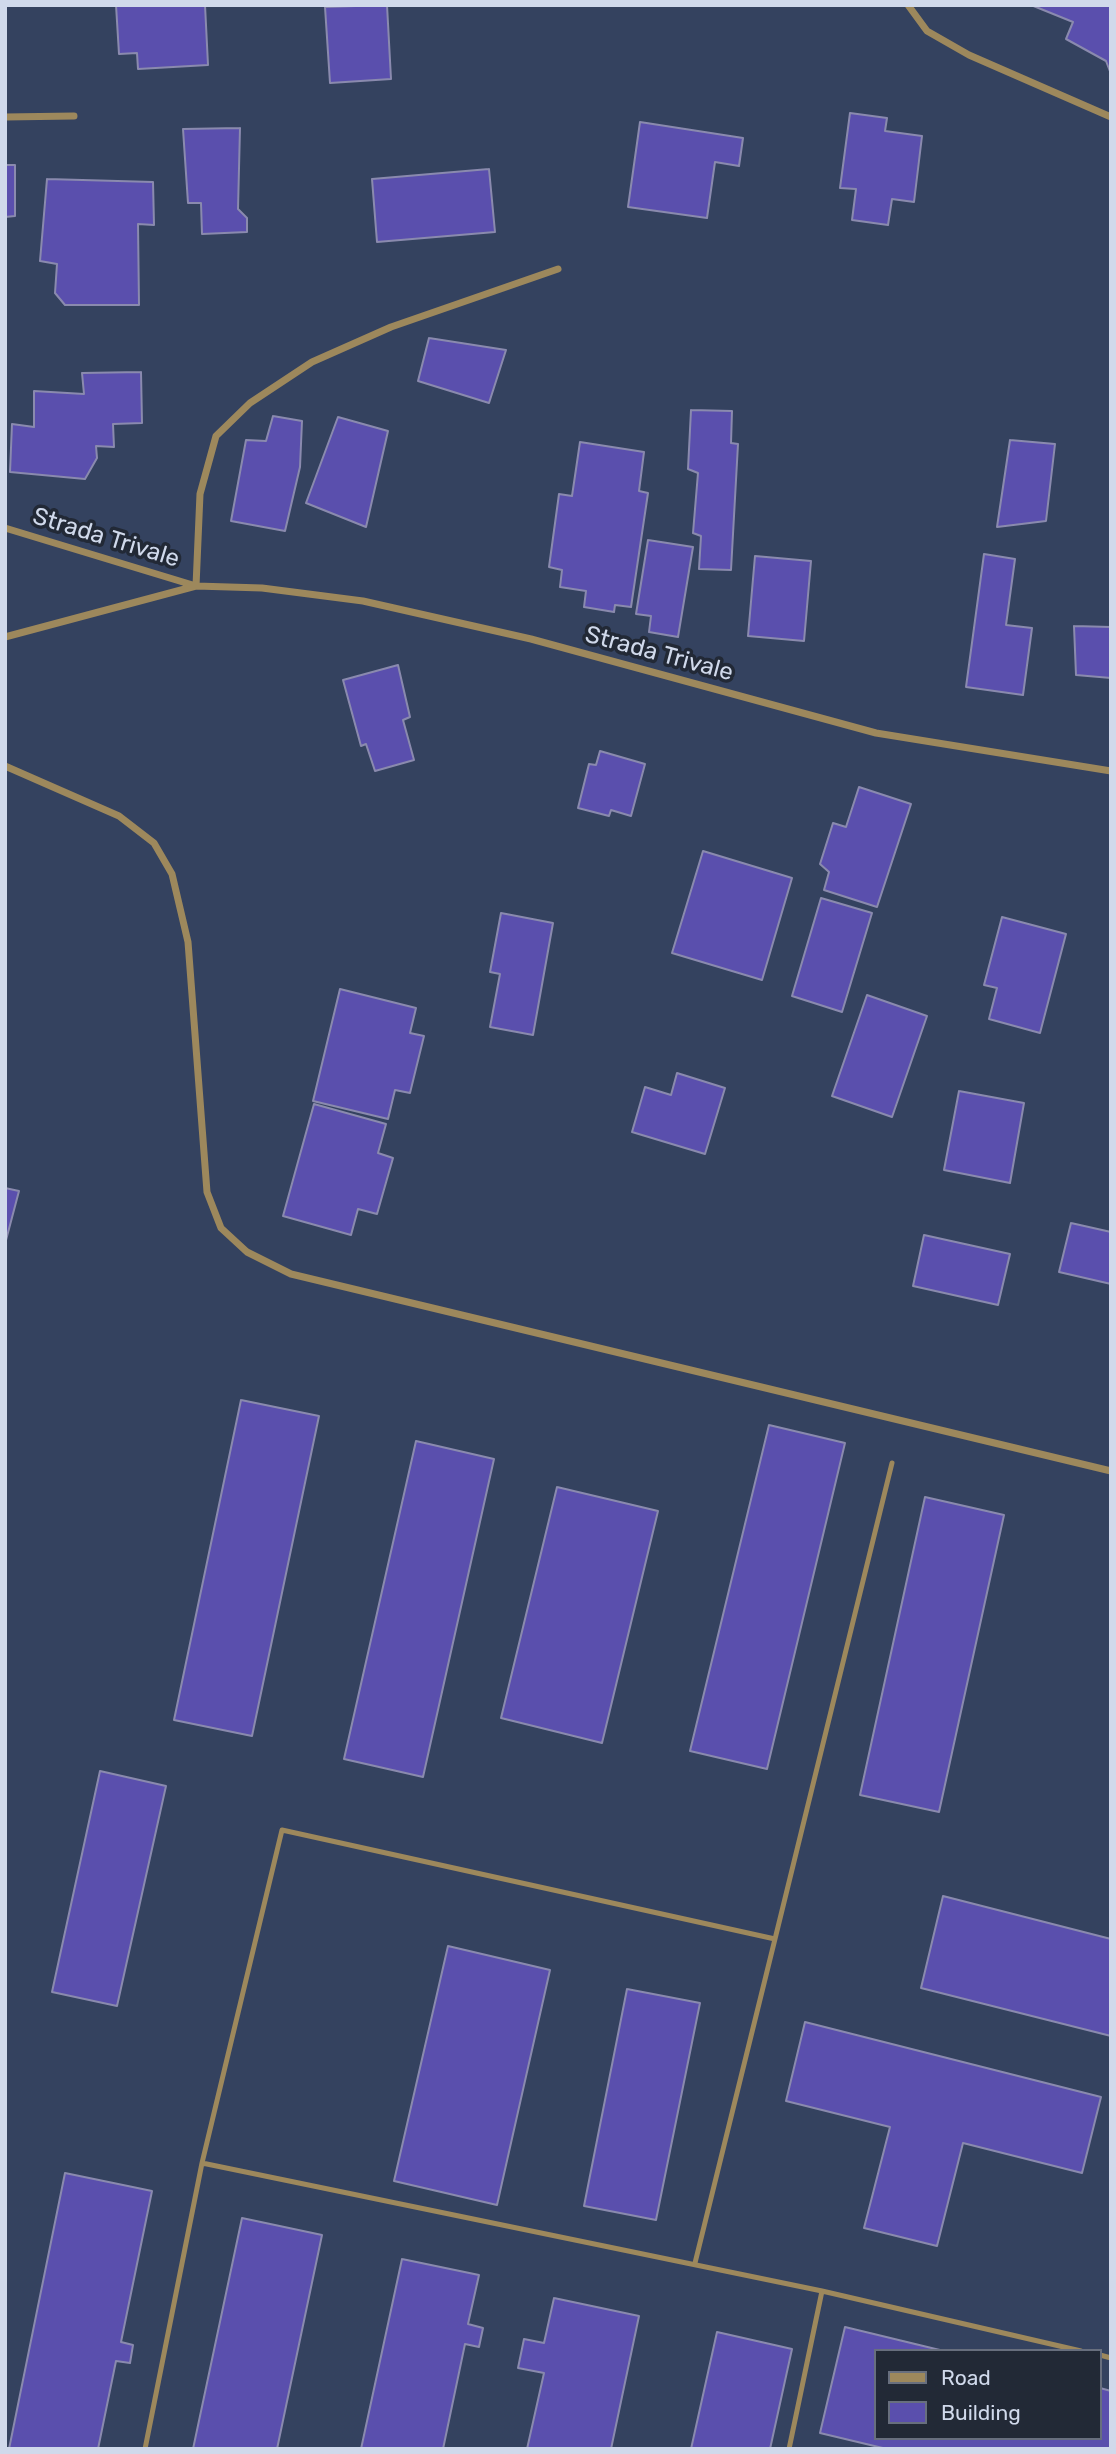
<!DOCTYPE html>
<html>
<head>
<meta charset="utf-8">
<style>
  body { margin:0 }
  #map { position:relative; width:1116px; height:2454px; overflow:hidden; background:#34425f; font-family:Rubik,sans-serif }
  canvas { display:block }
  .frame { position:absolute; inset:0; border:7px solid #d0d9eb; pointer-events:none }
  .legend { position:absolute; left:874px; top:2349px; width:228px; height:91px; box-sizing:border-box; background:#222936; border:2px solid #686f7e; margin:0; padding:9px 12px; list-style:none; font-size:21px; color:#d0d9eb }
  .legend li { display:flex; align-items:center; gap:14px; height:35px }
  .legend b { width:35px; border:2px solid #686f7e }
</style>
</head>
<body>
<div id="map">
<canvas width="1116" height="2454"></canvas>
<div class="frame"></div>
<ul class="legend">
<li><b style="height:9px;background:#9d885c"></b>Road</li>
<li><b style="height:19px;background:#5a4fad"></b>Building</li>
</ul>
</div>
<script>
const ctx = document.querySelector('canvas').getContext('2d');
ctx.lineJoin = 'round';
function paint(path, color) { ctx.fillStyle = color; ctx.fill(path, 'evenodd'); }
const toPath = rows => new Path2D(rows.map(r => 'M' + r).join(''));
function strokePath(path, color, width, dash) { ctx.strokeStyle = color; ctx.lineWidth = width; ctx.lineCap = dash ? 'butt' : 'round'; ctx.setLineDash(dash || []); ctx.stroke(path); }
function label(font, color, halo, rows, align = 'center') {
  ctx.font = font + ' Rubik,sans-serif'; ctx.lineWidth = 7; ctx.setLineDash([]); ctx.textBaseline = 'middle'; ctx.strokeStyle = halo; ctx.fillStyle = color; for (const [text, x, y, turn = 0] of rows) {
    ctx.save(); ctx.translate(x, y); ctx.rotate((+turn || 0) * Math.PI / 180); ctx.textAlign = isNaN(turn) ? turn : align; if (halo) ctx.strokeText(text, 0, 0); ctx.fillText(text, 0, 0); ctx.restore();
  }
}
const building = toPath([
  [116,5,205,5,208,65,138,69,137,53,119,54,116,5],
  [387,5,391,79,330,83,325,7,387,5],
  [1031,5,1111,5,1111,74,1106,61,1066,39,1073,22,1031,5],
  [850,113,887,118,885,131,922,136,914,202,892,199,888,225,852,220,856,189,840,188,850,113],
  [640,122,743,138,739,166,715,162,707,218,628,207,640,122],
  [240,128,238,209,247,218,247,232,202,234,201,203,188,203,183,129,240,128],
  [5,165,15,165,15,216,5,217,5,165],
  [489,169,495,232,377,242,372,179,489,169],
  [47,179,153,182,154,225,138,224,139,305,65,305,55,293,57,264,40,261,47,179],
  [429,338,506,350,489,403,418,381,429,338],
  [141,372,142,423,113,424,114,447,96,446,97,458,85,479,10,472,12,424,34,427,34,391,84,394,82,373,141,372],
  [691,410,732,411,731,443,738,444,731,570,699,569,701,536,693,533,698,473,688,469,691,410],
  [273,416,302,421,300,467,285,531,231,521,246,440,266,441,273,416],
  [338,417,388,431,366,527,306,503,338,417],
  [1010,440,1055,444,1046,521,997,527,1010,440],
  [580,442,644,452,639,491,648,493,631,607,615,605,614,612,584,607,586,591,560,587,562,570,549,567,559,494,572,496,580,442],
  [648,540,693,547,678,637,649,632,651,616,636,614,648,540],
  [984,554,1015,559,1006,625,1032,628,1023,695,966,687,984,554],
  [755,556,811,561,804,641,748,636,755,556],
  [1074,626,1111,627,1111,678,1076,675,1074,626],
  [398,665,410,717,403,720,414,760,375,771,366,744,361,746,343,680,398,665],
  [600,751,645,764,631,816,611,810,609,816,578,808,589,764,596,765,600,751],
  [859,787,911,804,877,907,824,890,829,872,820,864,833,823,846,827,859,787],
  [703,851,792,878,762,980,672,953,703,851],
  [821,898,872,913,842,1012,792,996,821,898],
  [501,913,553,923,533,1035,490,1027,500,974,490,972,501,913],
  [1002,917,1066,934,1040,1033,989,1019,997,988,984,985,1002,917],
  [340,989,416,1008,410,1033,424,1036,410,1093,395,1090,388,1119,313,1101,340,989],
  [867,995,927,1016,892,1117,832,1096,867,995],
  [677,1073,725,1088,705,1154,632,1132,645,1087,671,1095,677,1073],
  [959,1091,1024,1103,1010,1183,944,1170,959,1091],
  [314,1104,386,1124,378,1153,393,1158,377,1214,358,1209,351,1235,283,1216,314,1104],
  [5,1188,19,1191,5,1244,5,1188],
  [1071,1223,1111,1232,1111,1284,1059,1272,1071,1223],
  [924,1235,1010,1254,998,1305,913,1286,924,1235],
  [241,1400,319,1416,252,1736,174,1720,241,1400],
  [769,1425,845,1443,767,1769,690,1751,769,1425],
  [416,1441,494,1459,423,1777,344,1759,416,1441],
  [557,1487,658,1511,602,1743,501,1718,557,1487],
  [925,1497,1004,1515,939,1812,860,1795,925,1497],
  [100,1771,166,1786,117,2006,52,1992,100,1771],
  [943,1896,1111,1939,1111,2036,921,1988,943,1896],
  [448,1946,550,1970,497,2205,394,2181,448,1946],
  [627,1989,700,2003,656,2220,584,2206,627,1989],
  [805,2022,1101,2097,1082,2173,963,2143,937,2246,864,2228,890,2127,786,2101,805,2022],
  [65,2173,152,2191,121,2342,133,2345,130,2363,116,2361,98,2449,9,2449,65,2173],
  [242,2218,322,2235,277,2449,193,2449,242,2218],
  [402,2259,479,2275,468,2324,483,2328,479,2347,465,2344,443,2449,361,2449,402,2259],
  [554,2298,639,2316,611,2449,527,2449,544,2373,518,2368,524,2339,544,2343,554,2298],
  [845,2327,944,2351,876,2351,876,2438,1100,2438,1100,2388,1111,2391,1111,2449,887,2449,820,2433,845,2327],
  [717,2332,792,2349,770,2449,691,2449,717,2332]
]);
paint(building, '#5a4fad');
strokePath(building, '#8a8aae', 2);
strokePath(toPath([
  [775,1939,892,1463],
  [202,2163,822,2291],
  [1100,2355,1111,2358],
  [145,2449,202,2163,282,1830,775,1939,695,2263],
  [789,2449,822,2291,1081,2351]
]), '#9d885c', 5);
strokePath(toPath([
  [908,5,927,31,969,55,1111,117],
  [5,117,74,116],
  [5,528,196,586,200,494,216,436,250,403,312,362,391,327,558,269],
  [5,637,196,586,262,588,363,601,531,639,876,733,1111,771],
  [5,766,119,816,154,843,172,874,188,942,207,1192,221,1228,247,1252,291,1274,1111,1471]
]), '#9d885c', 7);
label('24px', '#d0d9eb', '#222936', [
  ["Strada Trivale",106,538,17],
  ["Strada Trivale",659,654,15]
]);
</script>
</body>
</html>
